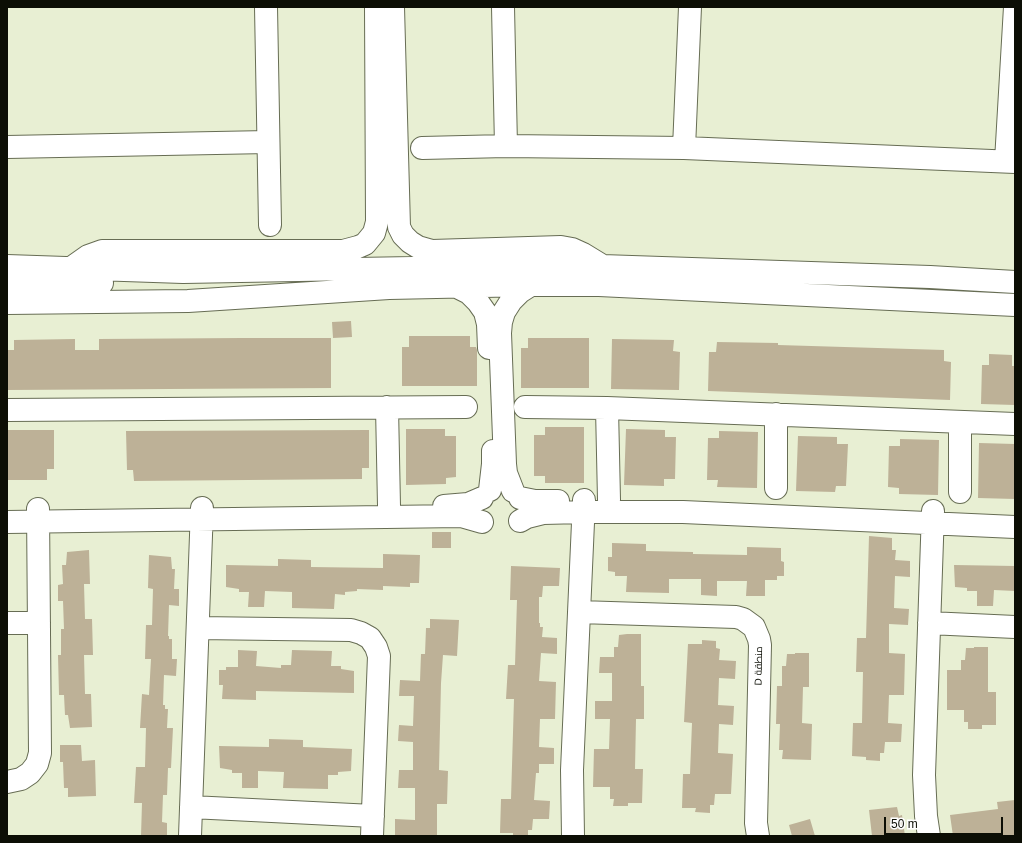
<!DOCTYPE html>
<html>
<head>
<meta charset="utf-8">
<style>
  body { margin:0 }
  #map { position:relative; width:1022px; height:843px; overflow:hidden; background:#e8efd3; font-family:Helvetica,sans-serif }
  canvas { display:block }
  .frame { position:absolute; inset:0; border:8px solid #0c0e05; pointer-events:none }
  .scale { position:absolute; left:884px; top:817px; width:119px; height:18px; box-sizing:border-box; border:2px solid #0c0e05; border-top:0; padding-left:5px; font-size:12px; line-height:14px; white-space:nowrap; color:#0c0e05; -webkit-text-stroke:3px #fff; paint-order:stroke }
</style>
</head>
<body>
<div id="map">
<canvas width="1022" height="843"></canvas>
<div class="frame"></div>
<div class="scale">50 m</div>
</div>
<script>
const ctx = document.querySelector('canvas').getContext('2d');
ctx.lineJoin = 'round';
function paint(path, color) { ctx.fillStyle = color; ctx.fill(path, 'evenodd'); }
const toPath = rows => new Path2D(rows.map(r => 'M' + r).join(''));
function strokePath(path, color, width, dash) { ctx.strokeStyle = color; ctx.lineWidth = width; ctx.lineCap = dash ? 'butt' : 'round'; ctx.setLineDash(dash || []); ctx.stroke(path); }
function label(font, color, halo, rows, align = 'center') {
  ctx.font = font + ' Helvetica,Cairo,sans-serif'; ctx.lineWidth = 3.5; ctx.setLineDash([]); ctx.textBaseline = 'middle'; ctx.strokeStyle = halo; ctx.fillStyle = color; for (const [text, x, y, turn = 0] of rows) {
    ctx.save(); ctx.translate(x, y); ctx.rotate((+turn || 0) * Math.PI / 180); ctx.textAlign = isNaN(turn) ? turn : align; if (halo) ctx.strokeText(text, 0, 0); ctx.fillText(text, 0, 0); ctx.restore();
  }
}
paint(toPath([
  [351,321,352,337,333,338,332,322],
  [409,336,470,336,470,347,476,347,477,350,477,386,402,386,402,347,409,347],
  [242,338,331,338,331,388,7,390,7,350,14,350,14,340,75,339,75,350,99,350,99,339],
  [528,338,589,338,589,388,521,388,521,348,528,348],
  [612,339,674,340,673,351,680,352,679,390,611,389],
  [717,342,778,343,778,345,944,350,944,361,951,362,950,400,708,391,709,352,716,352],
  [989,354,1012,355,1012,366,1015,366,1015,405,981,404,982,365,989,365],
  [545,427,584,427,584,483,545,483,545,476,534,476,534,435,545,435],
  [406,429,445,429,445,436,456,436,456,477,446,478,446,484,406,485],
  [626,429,665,430,665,437,676,437,675,479,664,479,664,486,624,485],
  [7,430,54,430,54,469,47,469,47,480,7,480],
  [369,430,369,468,362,468,362,479,134,481,133,470,127,470,126,431],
  [719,431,758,432,757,488,717,487,718,480,707,480,708,438,719,438],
  [798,436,837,437,837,444,848,444,846,486,836,486,835,492,796,491],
  [900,439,939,440,938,495,899,494,899,488,888,487,889,446,900,446],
  [979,443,1015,444,1015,499,978,498],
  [432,532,451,532,451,548,432,548],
  [869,536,892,538,892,550,896,550,895,560,910,561,910,577,895,576,894,608,909,609,908,625,889,624,889,653,905,654,904,695,889,695,888,723,902,724,901,742,885,742,884,753,880,753,880,761,866,760,866,757,852,756,853,723,862,723,863,672,856,672,857,638,866,638],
  [612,543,646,544,646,551,693,552,693,554,747,555,747,547,781,548,781,561,784,562,784,576,777,576,777,580,765,580,765,596,746,596,747,581,717,581,717,596,701,595,701,579,669,579,669,593,626,592,627,576,615,576,615,572,608,571,608,557,612,557],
  [89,550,90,584,84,584,85,619,92,619,93,655,84,655,85,694,91,694,92,727,70,728,68,715,65,715,64,695,59,695,58,655,61,655,61,629,64,629,63,601,58,601,58,585,63,584,62,565,66,565,67,552],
  [383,554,420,555,419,583,410,583,410,587,383,586,383,590,357,589,357,591,345,592,345,595,335,594,334,609,292,608,292,592,265,591,264,607,248,607,249,592,239,592,239,589,226,587,226,565,278,566,278,559,311,560,311,567,383,568],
  [149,555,171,557,172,569,175,569,174,589,179,589,179,606,169,605,168,636,169,636,169,639,172,639,172,659,177,659,176,676,164,675,163,705,165,705,165,709,168,709,167,728,173,728,171,768,168,768,167,795,163,795,162,822,167,823,167,836,141,836,142,803,134,803,136,767,145,767,146,728,140,728,142,694,149,695,151,659,145,659,146,625,152,625,153,589,148,588],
  [954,565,1015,566,1015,591,994,590,993,606,977,606,977,591,967,591,967,588,955,587],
  [511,566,560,568,559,586,543,586,542,597,539,597,539,623,540,623,540,627,543,627,542,637,557,638,557,654,541,653,539,681,556,682,555,719,540,719,539,747,554,748,554,764,539,764,539,773,536,773,534,800,550,801,549,819,533,819,532,830,528,830,528,836,513,836,513,833,500,833,501,799,511,799,514,699,506,699,508,665,515,665,517,600,510,600],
  [430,619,459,620,457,656,443,655,441,683,439,770,448,771,447,804,437,804,437,836,395,835,395,819,415,820,415,788,398,788,399,770,413,770,413,742,398,741,399,725,413,726,414,696,399,696,400,680,420,681,421,654,425,654,426,628,430,628],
  [627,634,641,634,641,686,644,686,644,719,636,719,635,769,643,769,642,803,628,803,628,806,613,806,614,799,610,799,610,787,593,787,594,749,609,749,610,719,595,719,595,701,612,701,612,673,599,673,600,657,614,657,614,647,618,647,619,635],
  [702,640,716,641,716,648,720,649,719,660,736,661,735,679,719,678,718,705,734,706,733,725,719,724,718,753,733,754,731,794,715,794,714,805,710,805,710,813,695,812,696,808,682,808,683,774,690,774,692,723,684,722,688,644,702,644],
  [974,647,988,647,988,692,996,692,996,725,982,725,982,729,968,729,968,722,964,722,964,710,947,710,947,670,961,670,961,660,965,660,966,648,974,648],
  [238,650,257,651,256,666,281,668,281,665,291,665,292,650,332,651,331,666,341,666,341,669,354,671,354,693,256,691,256,700,222,699,223,685,219,685,219,670,226,670,226,667,238,667],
  [795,653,809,653,809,687,803,687,802,723,812,724,811,760,782,759,783,750,779,750,780,724,776,724,777,686,782,686,782,666,786,666,787,654,795,654],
  [269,739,303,740,303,747,352,749,351,771,338,772,338,775,328,775,328,789,283,788,284,772,258,771,258,788,242,788,242,773,232,773,232,770,220,768,219,746,269,747],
  [60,745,81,745,82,761,95,760,96,796,68,797,68,788,64,788,63,762,60,762],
  [1015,800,1015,836,953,836,950,815,998,809,997,802],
  [897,807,899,816,902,815,905,836,872,836,869,810],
  [810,819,815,836,792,836,789,825]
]), '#bdb197');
const minor = toPath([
  [266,7,270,225],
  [393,7,399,227,403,235,410,242,418,247,432,251,561,247,572,249,583,254,601,265],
  [503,7,506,146],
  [7,147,268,142],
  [422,148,506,146,684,148,1015,162],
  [684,148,690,7],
  [1006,161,1015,7],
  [7,266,183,272,528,266,602,266,930,277,1015,282],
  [71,268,88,256,102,251,343,251,358,247,365,244,374,233,377,222,376,7],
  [7,284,102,283],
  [457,287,469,293,478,302,485,312,488,324,489,348],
  [7,303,188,301,389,288,531,285,599,285,1015,305],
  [387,407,389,506],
  [525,407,607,408,1015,424],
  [607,408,609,500],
  [7,410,466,407],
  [960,422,960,492],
  [776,488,776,414],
  [490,490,493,464,493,451],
  [513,491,506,473,505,464,500,333,501,322,504,312,511,301,520,292,531,285],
  [520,498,535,501,558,501],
  [444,506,468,504,482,498],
  [520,521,527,517,543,513,584,512,683,512,1015,527],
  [7,522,461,516,482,522],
  [579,612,736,617,743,619,754,627,759,639,760,645,756,823,758,836],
  [7,623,39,623],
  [929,623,1015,627],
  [198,628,351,630,361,633,370,638,376,647,379,656,372,836],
  [7,782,21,779,30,773,37,764,40,753,38,509],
  [191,807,373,816],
  [190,836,202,508],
  [573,836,572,770,584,500],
  [929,836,926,816,924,775,933,511]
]);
strokePath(minor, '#676d54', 24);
strokePath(minor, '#fff', 22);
label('10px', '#0c0e05', '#fff', [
  ["D منطقة",759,666,-89]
]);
</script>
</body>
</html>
